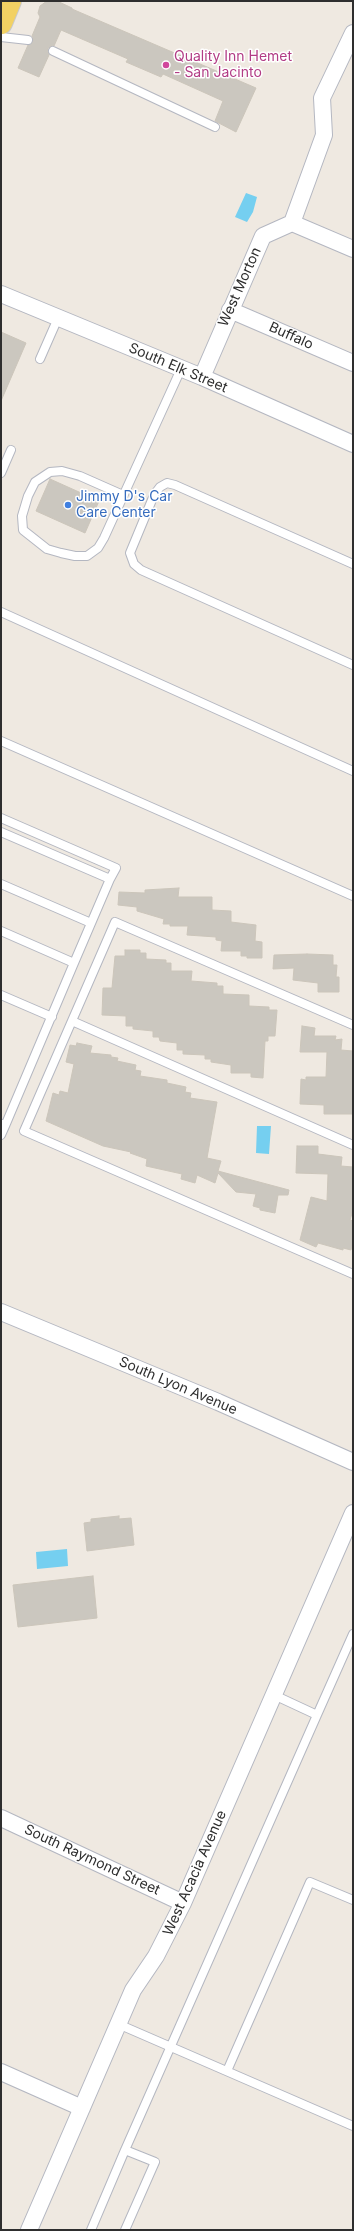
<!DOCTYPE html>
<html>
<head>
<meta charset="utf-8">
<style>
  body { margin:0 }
  #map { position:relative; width:354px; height:2231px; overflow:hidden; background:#efe9e1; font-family:Inter,sans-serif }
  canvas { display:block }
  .frame { position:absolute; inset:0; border:2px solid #2e2e2e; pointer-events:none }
</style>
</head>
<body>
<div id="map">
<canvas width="354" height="2231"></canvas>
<div class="frame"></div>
</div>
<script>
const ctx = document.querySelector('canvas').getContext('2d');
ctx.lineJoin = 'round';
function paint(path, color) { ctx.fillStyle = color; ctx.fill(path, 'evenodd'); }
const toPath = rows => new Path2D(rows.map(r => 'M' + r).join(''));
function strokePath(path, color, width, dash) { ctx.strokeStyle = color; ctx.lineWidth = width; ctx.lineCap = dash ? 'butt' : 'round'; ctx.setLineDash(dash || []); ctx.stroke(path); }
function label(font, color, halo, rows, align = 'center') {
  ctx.font = font + ' Inter,sans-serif'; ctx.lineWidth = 3; ctx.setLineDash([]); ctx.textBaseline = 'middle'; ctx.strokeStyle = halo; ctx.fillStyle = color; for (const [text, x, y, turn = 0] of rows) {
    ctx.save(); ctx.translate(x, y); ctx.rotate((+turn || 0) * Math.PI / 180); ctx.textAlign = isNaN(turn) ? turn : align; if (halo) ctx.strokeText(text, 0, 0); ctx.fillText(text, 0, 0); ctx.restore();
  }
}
paint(toPath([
  [246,193,257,197,253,212,247,222,235,217],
  [257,1126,271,1126,269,1154,256,1153],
  [67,1549,68,1566,37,1569,36,1552]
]), '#75cff0');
const building = toPath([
  [47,1,57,1,72,8,72,9,256,88,236,132,215,121,223,101,163,74,161,77,126,62,128,59,61,30,54,46,48,48,49,55,39,77,18,68,28,45,33,41,32,36,40,17,38,13,40,6,47,1],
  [1,332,26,343,1,401,1,332],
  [50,479,99,501,85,533,36,511,50,479],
  [179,888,178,897,212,897,212,910,231,911,231,922,256,925,255,941,262,942,262,958,247,958,247,956,241,956,241,951,221,951,222,941,216,940,216,937,187,935,188,926,170,926,170,924,163,924,164,919,137,911,137,907,118,905,119,892,145,893,145,890,179,888],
  [125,950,140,950,140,953,146,953,146,959,166,960,166,963,171,963,171,971,192,971,191,981,217,983,217,986,223,986,223,994,249,995,249,1006,269,1007,269,1010,277,1010,275,1036,268,1036,268,1041,265,1041,263,1078,251,1077,251,1073,231,1073,231,1065,211,1062,211,1059,205,1059,205,1055,183,1054,183,1050,177,1050,177,1043,160,1041,159,1037,153,1037,153,1031,133,1029,133,1026,126,1026,126,1016,102,1015,103,988,112,988,115,956,125,956,125,950],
  [307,954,333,955,333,965,337,965,336,977,339,977,339,992,318,992,318,983,293,980,294,968,273,969,274,955,307,954],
  [302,1026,315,1028,314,1036,336,1036,335,1040,342,1039,341,1050,353,1051,353,1114,324,1114,324,1105,300,1104,301,1079,306,1080,306,1077,326,1077,327,1052,300,1052,302,1026],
  [77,1043,92,1046,90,1053,111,1055,111,1057,118,1058,117,1061,136,1065,135,1070,141,1071,140,1076,167,1080,167,1083,186,1087,185,1092,191,1093,190,1098,217,1102,207,1158,221,1161,218,1171,289,1190,288,1195,278,1195,275,1213,260,1210,260,1208,253,1206,256,1194,236,1192,218,1173,215,1183,197,1175,195,1183,181,1179,182,1174,146,1166,147,1159,130,1153,131,1152,103,1146,46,1121,53,1093,59,1095,60,1091,68,1093,74,1064,66,1062,70,1045,76,1046,77,1043],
  [297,1146,318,1146,318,1154,342,1157,341,1166,353,1167,353,1210,350,1220,353,1221,353,1242,351,1250,343,1248,343,1250,318,1243,316,1247,300,1240,311,1197,327,1201,328,1174,296,1173,297,1146],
  [119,1516,119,1519,131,1518,134,1545,87,1551,84,1523,91,1522,91,1519,119,1516],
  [93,1576,97,1618,18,1627,13,1585,93,1576]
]);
paint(building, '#cbc7bf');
strokePath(building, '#cbc5ba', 1);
const lane = toPath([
  [1,37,28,40],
  [53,51,215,127],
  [40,359,58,318],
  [1,473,11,450],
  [123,495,80,476,62,471,50,472,35,482,28,496,22,516,23,530,47,549,61,553,75,556,87,556,98,548,104,538,181,369],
  [353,564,175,485,167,483,160,487,154,495,130,553,134,564,141,570,353,665],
  [1,612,353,771],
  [1,741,353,896],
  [1,818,116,868,110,879],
  [1,832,110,879,74,963],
  [1,884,91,923],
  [1,931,74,963,5,1126],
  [1,995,52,1017],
  [72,1021,353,1145],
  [353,1025,115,922,24,1131,353,1274],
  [1,1135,5,1126,2,1124],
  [317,1715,353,1634],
  [118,2024,353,2126],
  [227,2071,310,1882,353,1900],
  [91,2230,125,2150],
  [125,2230,155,2162,125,2150,317,1715,274,1695]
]);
const street = toPath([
  [292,223,353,249],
  [1,294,202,377,353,444],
  [230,310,353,363],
  [202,377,263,236,292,223,324,135,322,98,353,33],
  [1,1312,218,1402,353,1462],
  [1,1818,183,1903],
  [1,2072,82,2108],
  [29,2230,133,1990,156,1956,183,1903,353,1513]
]);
const primary = toPath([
  [1,23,10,1]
]);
strokePath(lane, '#b4b7c1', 10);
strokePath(street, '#b4b7c1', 18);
strokePath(primary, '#c9c9c9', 24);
strokePath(lane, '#fff', 8);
strokePath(street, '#fff', 16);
strokePath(primary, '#f2d163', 22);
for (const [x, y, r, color] of [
  [166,65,4,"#d1479c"],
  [68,505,4,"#3f7fe0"]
]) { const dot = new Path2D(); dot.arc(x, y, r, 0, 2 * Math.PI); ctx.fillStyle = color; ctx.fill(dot); strokePath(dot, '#fff', 1.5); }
label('14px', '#b23c85', '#fff', [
  ["Quality Inn Hemet",174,57],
  ["- San Jacinto",174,73]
], 'left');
label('14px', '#2e2e2e', '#fff', [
  ["West Morton",240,287,-66],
  ["Buffalo",291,336,24],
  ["South Elk Street",178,368,23],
  ["South Lyon Avenue",178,1386,23],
  ["South Raymond Street",92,1860,25],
  ["West Acacia Avenue",195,1873,-66]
]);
label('14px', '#366cbe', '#fff', [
  ["Jimmy D's Car",76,497],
  ["Care Center",76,513]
], 'left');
</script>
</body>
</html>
